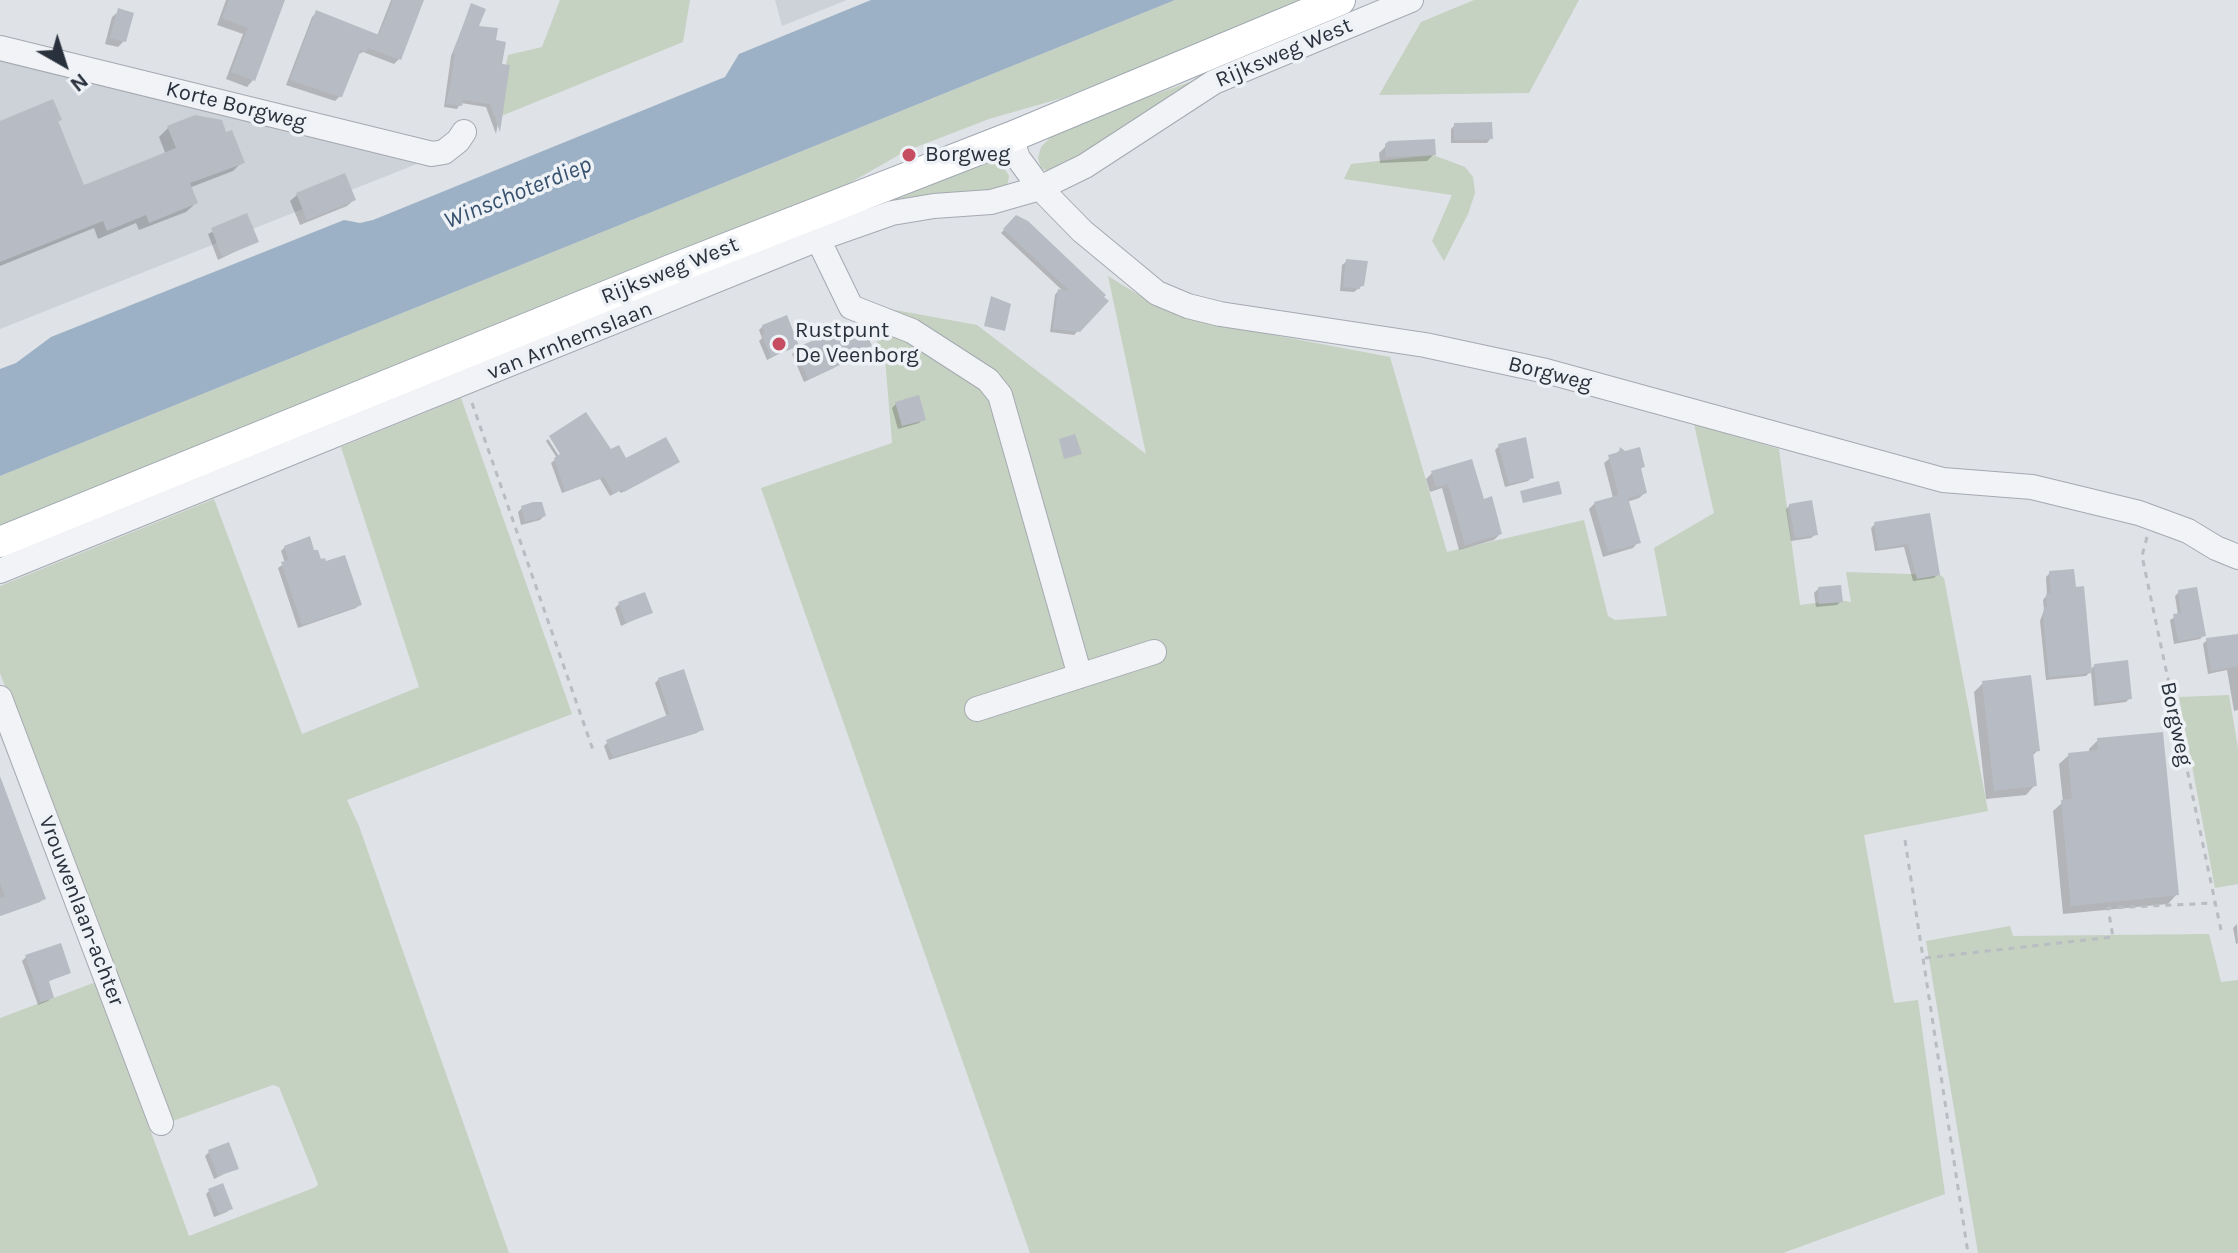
<!DOCTYPE html>
<html>
<head>
<meta charset="utf-8">
<style>
  body { margin:0 }
  #map { position:relative; width:2238px; height:1253px; overflow:hidden; background:#dfe2e7; font-family:Karla,sans-serif }
  canvas { display:block }
  .north { position:absolute; left:24px; top:24px; width:80px; height:80px; -webkit-text-stroke:6px #eef1f5; paint-order:stroke; rotate:141deg; font-size:22px; font-weight:700; line-height:32px; text-align:center; color:#29313d }
  .north::after { content:''; display:block; margin:auto; width:28px; height:36px; background:#29313d; clip-path:polygon(50% 0,100% 100%,50% 72%,0 100%) }
</style>
</head>
<body>
<div id="map">
<canvas width="2238" height="1253"></canvas>
<div class="north">N</div>
</div>
<script>
const ctx = document.querySelector('canvas').getContext('2d');
ctx.lineJoin = 'round';
function paint(path, color) { ctx.fillStyle = color; ctx.fill(path, 'evenodd'); }
const toPath = rows => new Path2D(rows.map(r => 'M' + r).join(''));
function strokePath(path, color, width, dash) { ctx.strokeStyle = color; ctx.lineWidth = width; ctx.lineCap = dash ? 'butt' : 'round'; ctx.setLineDash(dash || []); ctx.stroke(path); }
function label(font, color, halo, rows, align = 'center') {
  ctx.font = font + ' Karla,sans-serif'; ctx.lineWidth = 7; ctx.setLineDash([]); ctx.textBaseline = 'middle'; ctx.strokeStyle = halo; ctx.fillStyle = color; for (const [text, x, y, turn = 0] of rows) {
    ctx.save(); ctx.translate(x, y); ctx.rotate((+turn || 0) * Math.PI / 180); ctx.textAlign = isNaN(turn) ? turn : align; if (halo) ctx.strokeText(text, 0, 0); ctx.fillText(text, 0, 0); ctx.restore();
  }
}
paint(toPath([
  [775,0,847,0,782,26],
  [0,56,437,156,0,329]
]), '#cdd2d9');
paint(toPath([
  [560,0,690,0,683,42,494,119,508,55,542,47],
  [1175,0,1306,0,1062,98,989,119,906,151,841,188,0,529,0,476],
  [1474,0,1579,0,1529,93,1379,95,1421,22],
  [1195,80,1053,174,1041,168,1038,158,1041,147,1058,130],
  [1433,155,1465,167,1473,177,1475,193,1468,214,1444,261,1432,241,1452,195,1344,179,1351,164],
  [992,162,1003,166,1009,176,1007,188,860,212,867,207],
  [1108,276,1147,300,1205,322,1390,357,1447,552,1584,520,1608,616,1615,620,1667,616,1654,548,1714,513,1694,424,1779,449,1800,605,1839,600,1851,602,1846,572,1940,575,1944,578,1988,811,1864,835,1894,1003,1918,1000,1945,1194,1783,1253,1030,1253,761,488,892,443,885,357,857,303,977,325,1146,454],
  [461,398,572,714,347,800,359,826,509,1253,0,1253,0,1018,96,982,189,1236,316,1187,318,1184,279,1087,273,1085,170,1122,0,673,0,586,214,499,302,734,419,687,341,447],
  [2229,695,2238,748,2238,884,2215,888,2179,697],
  [2010,926,2013,936,2209,934,2221,982,2238,980,2238,1253,1978,1253,1926,941]
]), '#c5d1c1');
paint(toPath([
  [871,0,1175,0,0,476,0,369,16,363,51,337,344,220,360,223,373,220,725,77,739,54]
]), '#9cb1c5');
paint(toPath([
  [226,0,283,0,253,80,247,87,226,79,243,34,217,25],
  [391,0,421,0,399,59,394,64,363,52,357,55,340,96,335,101,286,85,312,17,317,12,377,36],
  [471,6,476,27,494,42,500,65,508,66,496,134,486,107,461,103,457,109,444,107,451,56],
  [119,11,124,41,118,47,105,44,112,17],
  [195,117,242,162,233,171,189,188,196,203,186,212,139,230,136,223,98,239,94,228,0,266,0,122,60,120,56,123,83,188,166,155,159,137,168,128],
  [1455,125,1491,138,1487,143,1451,143,1451,129],
  [1389,143,1434,154,1427,161,1380,163,1379,153],
  [297,195,354,200,347,206,300,225,290,201],
  [246,215,257,241,218,260,208,234],
  [1016,217,1106,301,1074,335,1050,332,1055,295,1058,291,1064,292,1001,233],
  [1347,261,1363,285,1354,292,1340,291,1342,265],
  [763,326,796,345,767,360,759,341,762,338,759,330],
  [870,346,836,361,837,364,834,368,804,382,792,354,796,350],
  [896,404,923,419,919,423,898,429,892,408],
  [548,439,564,464,611,451,626,461,674,465,621,493,619,491,610,496,600,479,562,493,551,463,557,458,546,441],
  [1499,446,1532,477,1528,481,1505,487,1495,450],
  [1620,450,1643,467,1639,470,1645,493,1639,498,1627,502,1638,542,1633,548,1603,557,1589,509,1595,503,1613,498,1604,463],
  [1432,473,1483,501,1500,534,1494,540,1459,550,1442,488,1430,492,1426,479],
  [1790,505,1816,534,1811,538,1791,541,1786,509],
  [522,508,544,516,540,520,521,525,518,512],
  [1929,516,1938,574,1934,578,1913,581,1904,547,1875,551,1871,528,1875,524],
  [285,547,320,562,360,604,356,608,298,628,278,568,285,563,281,551],
  [2050,573,2090,670,2095,665,2130,698,2126,702,2094,706,2091,671,2086,676,2046,680,2040,621,2044,610,2043,600,2047,595,2046,577],
  [1818,589,1841,601,1837,605,1816,607,1814,593],
  [2179,592,2204,635,2200,639,2174,644,2170,620,2178,615,2175,596],
  [619,604,651,612,621,626,615,608],
  [2238,629,2238,710,2234,711,2227,670,2208,674,2203,644,2207,640,2238,636],
  [659,679,701,729,697,733,609,760,604,746,608,742,667,718,655,683],
  [1983,683,2038,750,2032,756,2035,785,2026,795,1986,799,1974,692],
  [2098,740,2177,894,2168,904,2063,914,2053,811,2063,802,2059,764,2069,755,2089,753,2089,749],
  [0,794,43,899,40,902,0,916],
  [2237,924,2238,943,2236,944,2233,928],
  [26,957,69,972,47,982,52,997,48,1001,38,1005,22,961],
  [209,1152,236,1168,214,1179,205,1156],
  [210,1190,231,1208,227,1212,214,1217,206,1194]
]), '#0003');
paint(toPath([
  [229,0,285,0,255,81,231,72,248,28,222,18],
  [393,0,424,0,401,60,368,48,366,52,361,50,342,97,340,97,290,80,316,10,379,35],
  [471,3,486,9,479,26,498,28,496,40,506,42,502,64,510,65,500,132,490,104,463,100,462,106,446,104,451,82,455,53,453,53],
  [118,8,134,13,126,42,110,38],
  [53,99,62,120,58,121,84,185,176,148,167,126,195,115,222,120,226,132,232,130,245,163,190,183,198,203,149,223,146,215,107,231,103,221,0,262,0,121],
  [1492,122,1493,139,1454,140,1454,123],
  [1435,139,1436,155,1386,157,1385,144,1389,141],
  [345,173,356,200,307,220,296,193],
  [247,213,259,242,222,257,211,228],
  [1016,215,1028,221,1106,295,1104,297,1109,301,1080,332,1053,329,1058,289,1070,291,1003,229],
  [1346,259,1368,261,1364,286,1360,286,1360,289,1343,287],
  [991,296,1011,304,1005,331,984,326],
  [787,315,799,346,771,357,762,335,765,334,762,325],
  [854,324,865,329,872,346,838,360,840,365,808,379,795,348],
  [919,395,926,420,902,426,895,402],
  [586,412,611,449,619,445,626,458,666,437,680,462,624,492,623,489,614,494,604,477,565,491,554,458,560,454,549,436],
  [1075,434,1082,454,1064,459,1059,439],
  [1526,437,1534,478,1509,484,1498,444],
  [1620,447,1625,451,1640,447,1645,467,1641,468,1647,493,1628,498,1641,543,1608,552,1594,502,1619,495,1608,455,1619,452],
  [1472,459,1484,499,1492,496,1502,534,1465,545,1448,484,1436,487,1431,471],
  [1559,481,1562,494,1523,503,1520,491],
  [1812,500,1818,535,1795,538,1789,504],
  [533,502,542,502,546,516,525,522,521,506],
  [1930,513,1940,575,1917,579,1908,544,1878,549,1874,522],
  [310,536,314,550,318,550,321,559,325,558,326,561,345,555,362,605,302,625,281,562,289,560,284,546],
  [2074,569,2076,587,2084,586,2092,673,2049,677,2043,616,2044,607,2047,607,2046,594,2051,593,2049,571],
  [1841,585,1843,602,1819,604,1818,587],
  [2197,587,2206,636,2178,641,2173,614,2181,613,2178,590],
  [645,592,653,613,626,623,618,602],
  [2238,634,2238,666,2211,671,2206,638],
  [2128,660,2132,699,2098,703,2094,664],
  [684,669,704,730,613,757,606,740,670,714,658,678],
  [2031,675,2040,751,2033,752,2037,786,1994,791,1982,681],
  [2163,732,2179,895,2071,906,2061,800,2072,799,2068,753,2098,750,2097,738],
  [0,776,46,899,0,916,0,898,5,897,0,882],
  [61,943,71,973,49,981,54,998,41,1002,25,955],
  [229,1142,239,1169,218,1176,208,1150],
  [223,1183,233,1209,219,1214,208,1189]
]), '#b7bcc4');
const minor = toPath([
  [0,48,432,154,444,152,458,141,464,132],
  [1011,137,1018,158,1040,188,1082,231,1157,293,1188,306,1220,314,1425,345,1546,371,1943,480,2032,487,2139,513,2188,531,2216,548,2238,557],
  [818,239,851,307,912,331,988,380,1000,395,1080,676],
  [0,571,818,239,892,213,934,206,991,202,1040,188,1085,166,1214,82,1411,0],
  [0,698,161,1123],
  [977,709,1154,652]
]);
const major = toPath([
  [0,542,673,269,1011,137,1340,0]
]);
strokePath(minor, '#a5a9b1', 26);
strokePath(major, '#9fa7b2', 32);
strokePath(toPath([
  [472,403,593,750],
  [2147,537,2142,556,2221,930],
  [1905,840,1968,1253],
  [1925,958,2113,937,2108,908,2214,903]
]), '#b9bdc2', 3, [6, 6]);
strokePath(minor, '#f1f3f6', 24);
strokePath(major, '#fff', 30);
for (const [x, y, r, color] of [
  [909,155,8,"#c54c61"],
  [779,344,8,"#c54c61"]
]) { const dot = new Path2D(); dot.arc(x, y, r, 0, 2 * Math.PI); ctx.fillStyle = color; ctx.fill(dot); strokePath(dot, '#eef1f5', 3); }
label('22px', '#29313d', '#eef1f5', [
  ["Rijksweg West",1284,53,-23],
  ["Korte Borgweg",236,106,14],
  ["Rijksweg West",670,271,-22],
  ["van Arnhemslaan",570,341,-22],
  ["Borgweg",1550,374,14],
  ["Borgweg",2176,724,78],
  ["Vrouwenlaan-achter",81,911,69]
]);
label('22px', '#29313d', '#eef1f5', [
  ["Borgweg",925,155],
  ["Rustpunt",795,331],
  ["De Veenborg",795,356]
], 'left');
label('italic 24px', '#36516e', '#eef1f5', [
  ["Winschoterdiep",518,193,-22]
]);
</script>
</body>
</html>
